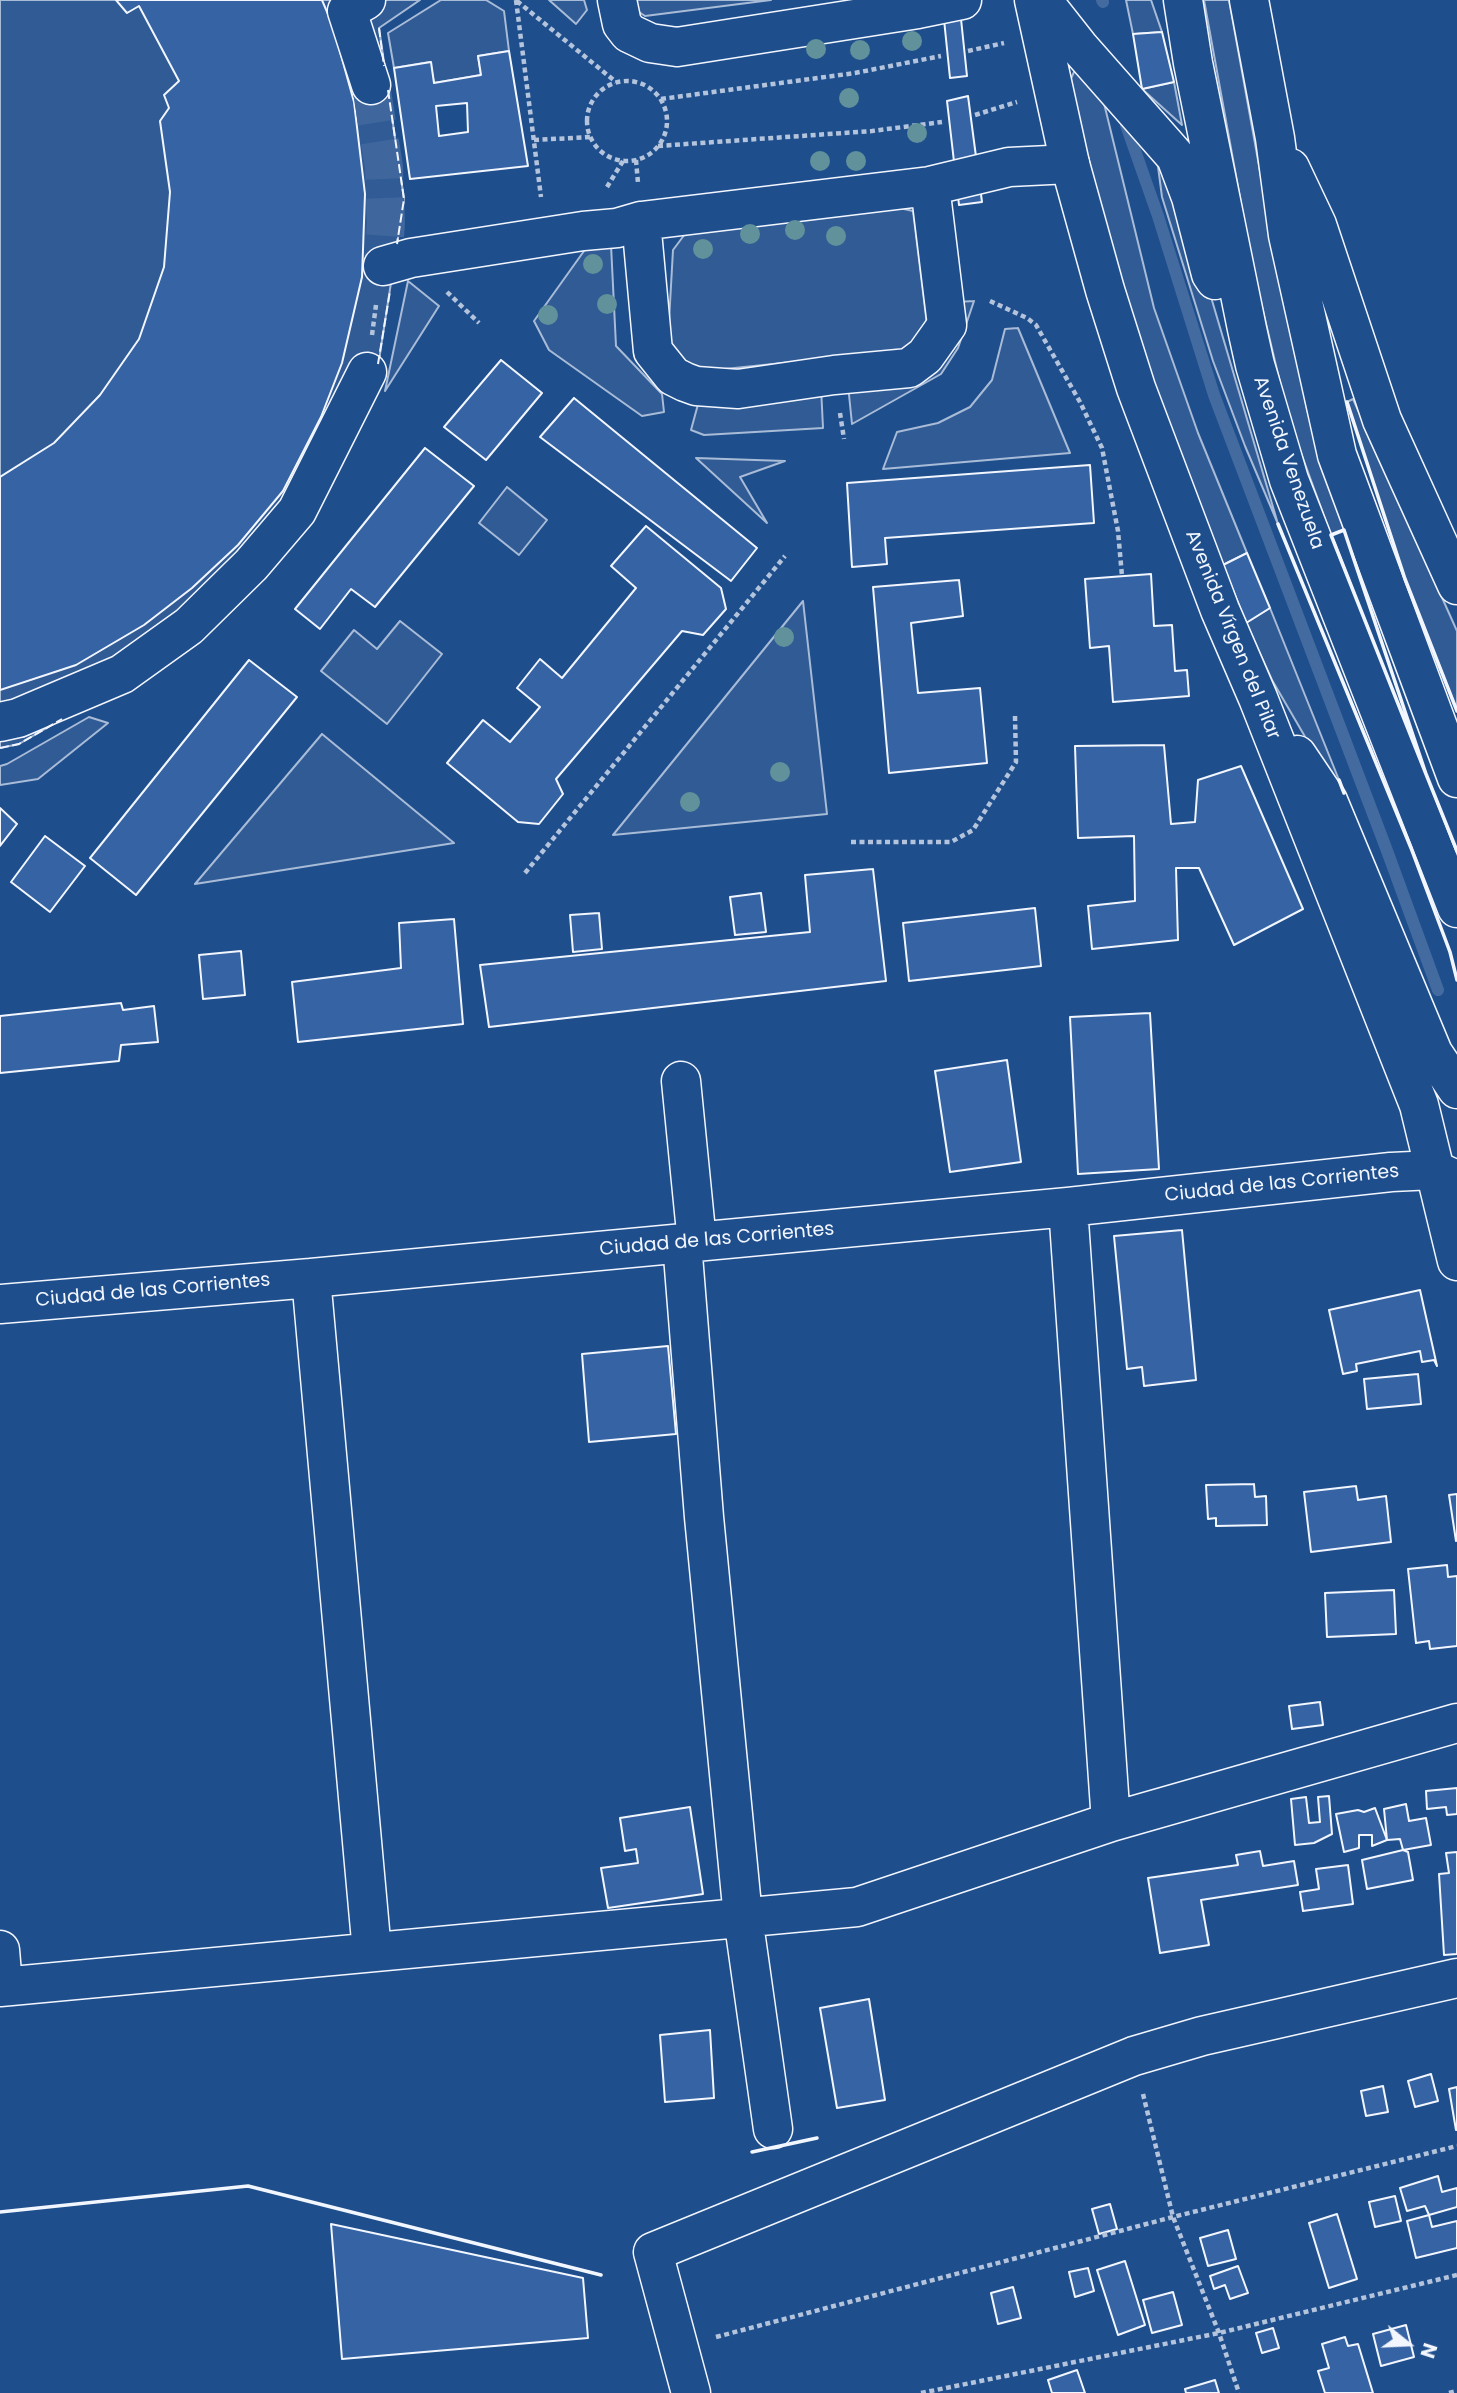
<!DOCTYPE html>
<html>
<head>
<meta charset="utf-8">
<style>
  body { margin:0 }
  #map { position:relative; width:1457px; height:2393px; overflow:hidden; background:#1f4e8c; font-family:Poppins,sans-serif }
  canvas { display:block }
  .north { position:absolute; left:1373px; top:2309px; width:70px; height:70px; -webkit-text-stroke:5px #1f4e8c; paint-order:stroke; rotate:108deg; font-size:19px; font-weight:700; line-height:28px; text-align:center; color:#f2f6ff }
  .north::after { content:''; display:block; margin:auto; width:24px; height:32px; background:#f2f6ff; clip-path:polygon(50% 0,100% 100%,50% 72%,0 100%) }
</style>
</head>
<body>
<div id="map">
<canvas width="1457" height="2393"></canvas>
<div class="north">N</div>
</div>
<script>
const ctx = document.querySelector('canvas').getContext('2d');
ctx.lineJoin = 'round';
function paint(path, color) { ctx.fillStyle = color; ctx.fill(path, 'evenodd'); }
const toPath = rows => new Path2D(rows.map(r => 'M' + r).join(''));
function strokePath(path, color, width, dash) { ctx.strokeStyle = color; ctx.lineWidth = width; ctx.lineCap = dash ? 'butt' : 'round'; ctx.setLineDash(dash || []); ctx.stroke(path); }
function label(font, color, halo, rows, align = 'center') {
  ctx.font = font + ' Poppins,sans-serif'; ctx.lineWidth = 5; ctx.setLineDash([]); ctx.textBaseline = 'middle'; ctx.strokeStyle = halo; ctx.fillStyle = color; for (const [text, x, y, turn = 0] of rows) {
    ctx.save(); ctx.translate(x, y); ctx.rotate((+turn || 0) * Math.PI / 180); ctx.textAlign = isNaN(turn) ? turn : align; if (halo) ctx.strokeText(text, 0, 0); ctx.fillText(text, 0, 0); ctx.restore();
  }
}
const built = toPath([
  [0,0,420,0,379,28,404,199,377,373,173,655,19,744,0,748,0,0],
  [441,0,486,0,504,11,509,51,478,56,481,75,434,83,430,62,394,68,388,33,441,0],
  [549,0,584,0,587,10,576,24,549,0],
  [626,0,771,0,645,16,627,4,626,0],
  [1126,0,1151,0,1162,32,1133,34,1126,0],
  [1204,0,1229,0,1277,265,1308,413,1344,530,1331,535,1289,420,1253,269,1204,0],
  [1082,70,1101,91,1154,308,1198,433,1247,553,1223,565,1144,364,1068,85,1074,72,1082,70],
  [1174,82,1182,125,1142,89,1174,82],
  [1156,151,1211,297,1278,524,1245,446,1213,361,1162,197,1156,151],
  [886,205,913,211,928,333,918,349,686,373,667,357,673,250,694,222,886,205],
  [589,244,611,245,616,346,662,394,664,412,642,416,549,350,534,321,589,244],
  [408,281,439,306,385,391,408,281],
  [974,301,958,348,941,374,852,424,848,385,916,372,957,302,974,301],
  [1018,328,1070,453,883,469,897,432,938,423,970,407,992,380,1005,329,1018,328],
  [821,387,823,428,704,435,691,430,700,397,821,387],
  [1353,399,1457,631,1457,711,1405,579,1347,402,1353,399],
  [696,458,785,461,740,477,767,523,696,458],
  [507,487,547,520,519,555,479,523,507,487],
  [803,601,827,814,613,835,803,601],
  [1270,608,1339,780,1332,783,1272,680,1246,623,1270,608],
  [400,621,442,654,387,724,321,671,354,630,377,649,400,621],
  [89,717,108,723,38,779,0,785,0,766,7,764,89,717],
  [322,734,454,843,195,884,322,734]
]);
paint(built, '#305b95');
strokePath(built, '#a8bbd7', 2);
strokePath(toPath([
  [1102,0,1103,2],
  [1126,125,1158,216,1214,395,1386,848,1438,990]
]), '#446ba0', 12);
const building = toPath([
  [116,0,322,0,333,26,354,102,365,194,362,277,342,363,321,417,283,491,238,545,192,588,144,625,76,665,0,690,0,477,54,443,100,395,139,339,164,267,170,192,160,121,169,108,164,95,179,81,139,6,127,13,116,0],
  [942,0,959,0,967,76,950,78,942,0],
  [1162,32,1174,82,1142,89,1133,34,1162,32],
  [509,51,528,166,410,179,394,68,431,62,434,83,481,75,478,56,509,51],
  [467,103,468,132,439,136,436,106,467,103],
  [968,96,982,202,959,205,947,101,968,96],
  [501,360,542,393,486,460,444,427,501,360],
  [574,398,757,548,731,581,540,437,574,398],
  [425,448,474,486,375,607,351,589,320,629,295,609,425,448],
  [1090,465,1094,523,885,538,887,564,852,567,847,483,1090,465],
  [646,526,721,588,726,609,703,635,682,631,556,779,563,794,539,824,518,822,447,763,483,720,510,742,540,707,517,688,540,659,562,678,636,588,611,566,646,526],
  [1247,553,1270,608,1246,623,1223,565,1247,553],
  [1151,574,1154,626,1172,625,1175,671,1187,670,1189,696,1113,702,1109,646,1090,648,1085,579,1151,574],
  [959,580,963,616,911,623,918,693,980,688,987,763,889,773,873,587,959,580],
  [249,660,297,697,136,895,90,858,249,660],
  [1164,745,1171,824,1195,822,1198,780,1241,766,1303,909,1234,945,1199,868,1176,868,1178,940,1092,949,1088,906,1135,901,1134,836,1078,838,1075,746,1164,745],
  [0,808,17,824,0,846,0,808],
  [45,836,85,866,50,912,11,882,45,836],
  [873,869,886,981,489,1027,480,965,810,932,805,875,873,869],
  [761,893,766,932,735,935,730,897,761,893],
  [1035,908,1041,966,909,981,903,923,1035,908],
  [599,913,602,949,573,952,570,915,599,913],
  [454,919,463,1024,298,1042,292,982,401,968,399,923,454,919],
  [241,951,245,995,203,999,199,955,241,951],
  [121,1003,123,1010,154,1006,158,1042,121,1045,119,1061,0,1073,0,1016,121,1003],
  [1150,1013,1159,1169,1078,1174,1070,1017,1150,1013],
  [1007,1060,1021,1162,950,1172,935,1071,1007,1060],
  [1182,1230,1196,1380,1144,1386,1142,1367,1127,1369,1114,1236,1182,1230],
  [1420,1290,1437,1366,1434,1360,1422,1362,1420,1351,1356,1364,1357,1371,1343,1374,1329,1310,1420,1290],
  [668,1346,676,1434,589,1442,582,1354,668,1346],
  [1418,1374,1421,1404,1367,1409,1364,1379,1418,1374],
  [1254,1484,1255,1497,1266,1496,1267,1525,1216,1526,1216,1518,1208,1519,1206,1485,1254,1484],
  [1356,1486,1358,1500,1386,1496,1391,1542,1311,1552,1304,1492,1356,1486],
  [1457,1494,1457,1540,1456,1541,1449,1495,1457,1494],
  [1447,1565,1448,1577,1457,1576,1457,1646,1430,1649,1429,1641,1416,1643,1408,1569,1447,1565],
  [1394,1590,1396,1634,1327,1637,1325,1593,1394,1590],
  [1320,1702,1323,1725,1292,1729,1289,1706,1320,1702],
  [1457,1788,1457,1814,1447,1815,1446,1807,1427,1809,1426,1791,1457,1788],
  [1329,1796,1332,1834,1314,1843,1295,1845,1291,1799,1306,1797,1309,1823,1320,1822,1318,1797,1329,1796],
  [1406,1804,1409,1821,1426,1818,1431,1845,1403,1850,1400,1839,1387,1840,1384,1809,1406,1804],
  [690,1807,703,1894,608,1908,601,1868,638,1863,636,1849,625,1851,620,1818,690,1807],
  [1375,1808,1387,1840,1372,1846,1372,1835,1359,1835,1359,1848,1344,1852,1336,1814,1358,1810,1364,1812,1375,1808],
  [1403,1850,1408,1852,1413,1880,1367,1889,1362,1860,1403,1850],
  [1260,1851,1263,1866,1294,1861,1298,1885,1201,1900,1209,1945,1160,1953,1148,1878,1238,1865,1236,1855,1260,1851],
  [1457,1852,1457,1954,1444,1955,1439,1874,1449,1873,1446,1853,1457,1852],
  [1348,1865,1353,1904,1303,1911,1300,1892,1319,1889,1316,1869,1348,1865],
  [869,1999,885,2100,837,2108,820,2008,869,1999],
  [710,2030,714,2098,665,2102,660,2035,710,2030],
  [1431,2074,1438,2101,1415,2107,1408,2081,1431,2074],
  [1383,2086,1388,2112,1366,2116,1361,2091,1383,2086],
  [1457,2087,1457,2130,1456,2130,1449,2089,1457,2087],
  [1438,2176,1442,2192,1457,2188,1457,2207,1429,2215,1425,2206,1407,2211,1400,2188,1438,2176],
  [1395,2196,1401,2221,1375,2227,1369,2202,1395,2196],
  [1110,2204,1117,2229,1099,2234,1092,2209,1110,2204],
  [1337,2214,1357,2279,1329,2288,1309,2223,1337,2214],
  [1429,2215,1432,2227,1457,2221,1457,2248,1416,2258,1407,2221,1429,2215],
  [331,2224,583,2278,588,2338,342,2359,331,2224],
  [1228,2230,1236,2259,1208,2266,1200,2238,1228,2230],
  [1125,2261,1145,2325,1118,2335,1097,2270,1125,2261],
  [1238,2266,1248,2293,1230,2299,1225,2285,1214,2289,1210,2276,1238,2266],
  [1088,2268,1094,2291,1075,2297,1069,2272,1088,2268],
  [1013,2287,1021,2318,998,2324,991,2293,1013,2287],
  [1173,2292,1182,2325,1152,2333,1143,2300,1173,2292],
  [1406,2325,1414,2357,1381,2366,1373,2334,1406,2325],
  [1273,2328,1279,2348,1262,2353,1256,2333,1273,2328],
  [1345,2337,1348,2346,1358,2344,1373,2393,1325,2393,1318,2371,1329,2368,1322,2344,1345,2337],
  [1077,2370,1085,2393,1052,2393,1048,2380,1077,2370],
  [1215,2380,1219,2393,1186,2393,1185,2389,1215,2380]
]);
paint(building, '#3563a3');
strokePath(building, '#f2f6ff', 2);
strokePath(toPath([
  [371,85,384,167,386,223,383,266]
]), '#3f679d', 38, [38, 19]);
const minor = toPath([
  [366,0,347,11,371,85],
  [617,0,622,24,629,33,650,43,677,47,918,9,962,0],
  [641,221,653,351,673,376,685,382,696,386,738,389,834,375,909,368,925,356,947,325,930,186],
  [383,266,411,258,583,231,617,228,641,221,930,186,1009,167,1070,164],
  [0,722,18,718,122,674,189,626,251,565,297,511,367,372],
  [681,1081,697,1242],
  [1068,1207,1111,1822],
  [682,1243,704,1517,743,1917,773,2129],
  [311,1278,372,1952],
  [0,1304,311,1278,1068,1207,1391,1172,1434,1170,1457,1180],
  [0,1950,3,1986],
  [0,1987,857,1907,1111,1822,1457,1723],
  [691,2393,653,2252,1134,2056,1202,2036,1457,1978]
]);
const major = toPath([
  [1034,0,1070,164,1105,290,1136,388,1220,610,1258,698,1419,1105,1457,1261],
  [1042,0,1079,47,1176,157,1191,197,1211,274,1215,280],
  [1183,0,1193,63,1247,329,1255,365,1289,480,1457,908],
  [1249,0,1275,138,1288,235,1337,455,1457,778],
  [1290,168,1317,225,1382,420,1457,585],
  [1297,755,1328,801,1433,1053,1457,1089]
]);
strokePath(minor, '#f2f6ff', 41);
strokePath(major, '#f2f6ff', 41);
strokePath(toPath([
  [516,0,541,197],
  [517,1,616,82],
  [968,51,1004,43],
  '587 121a40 40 0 1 1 80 0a40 40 0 1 1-80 0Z',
  [661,99,855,73,941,56],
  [975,115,1017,102],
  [534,140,591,137],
  [658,146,872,131,942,122],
  [636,160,638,183],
  [607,187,623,161],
  [447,292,479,323],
  [990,301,1027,318,1036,325,1080,402,1102,448,1118,531,1122,576],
  [372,335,376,305],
  [840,413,844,439],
  [851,842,951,842,973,830,1016,762,1015,716],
  [525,873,785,556],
  [1143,2094,1173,2217,1219,2333,1239,2393],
  [716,2337,1173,2217,1457,2146],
  [921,2393,1219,2333,1457,2275],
  [1449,2393,1457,2391]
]), '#b3c4dc', 4.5, [5, 3.5]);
strokePath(minor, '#1f4e8c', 38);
strokePath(major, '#1f4e8c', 38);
strokePath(toPath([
  [379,28,384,66],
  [388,90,404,199,397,244],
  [378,364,390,291],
  [0,748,19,744,62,719]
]), '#f2f6ff', 2, [9, 3.5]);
strokePath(toPath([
  [1347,402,1405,579,1457,711],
  [1278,524,1411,848,1450,952,1457,980],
  [1426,774,1344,530,1331,535,1426,774,1457,851],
  [1339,780,1344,793],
  [752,2152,817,2138],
  [0,2212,248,2186,601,2275]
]), '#f2f6ff', 3.5);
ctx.fillStyle = '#61919a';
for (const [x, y] of [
  [912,41],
  [816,49],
  [860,50],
  [849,98],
  [917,133],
  [820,161],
  [856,161],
  [795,230],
  [750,234],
  [836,236],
  [703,249],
  [593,264],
  [607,304],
  [548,315],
  [784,637],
  [780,772],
  [690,802]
]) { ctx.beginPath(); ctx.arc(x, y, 10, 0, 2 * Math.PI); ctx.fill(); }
label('19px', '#f2f6ff', '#1f4e8c', [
  ["Avenida Venezuela",1288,463,71],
  ["Avenida Vírgen del Pilar",1232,635,68],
  ["Ciudad de las Corrientes",1282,1184,-6],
  ["Ciudad de las Corrientes",717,1240,-5],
  ["Ciudad de las Corrientes",153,1291,-5]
]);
</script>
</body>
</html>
